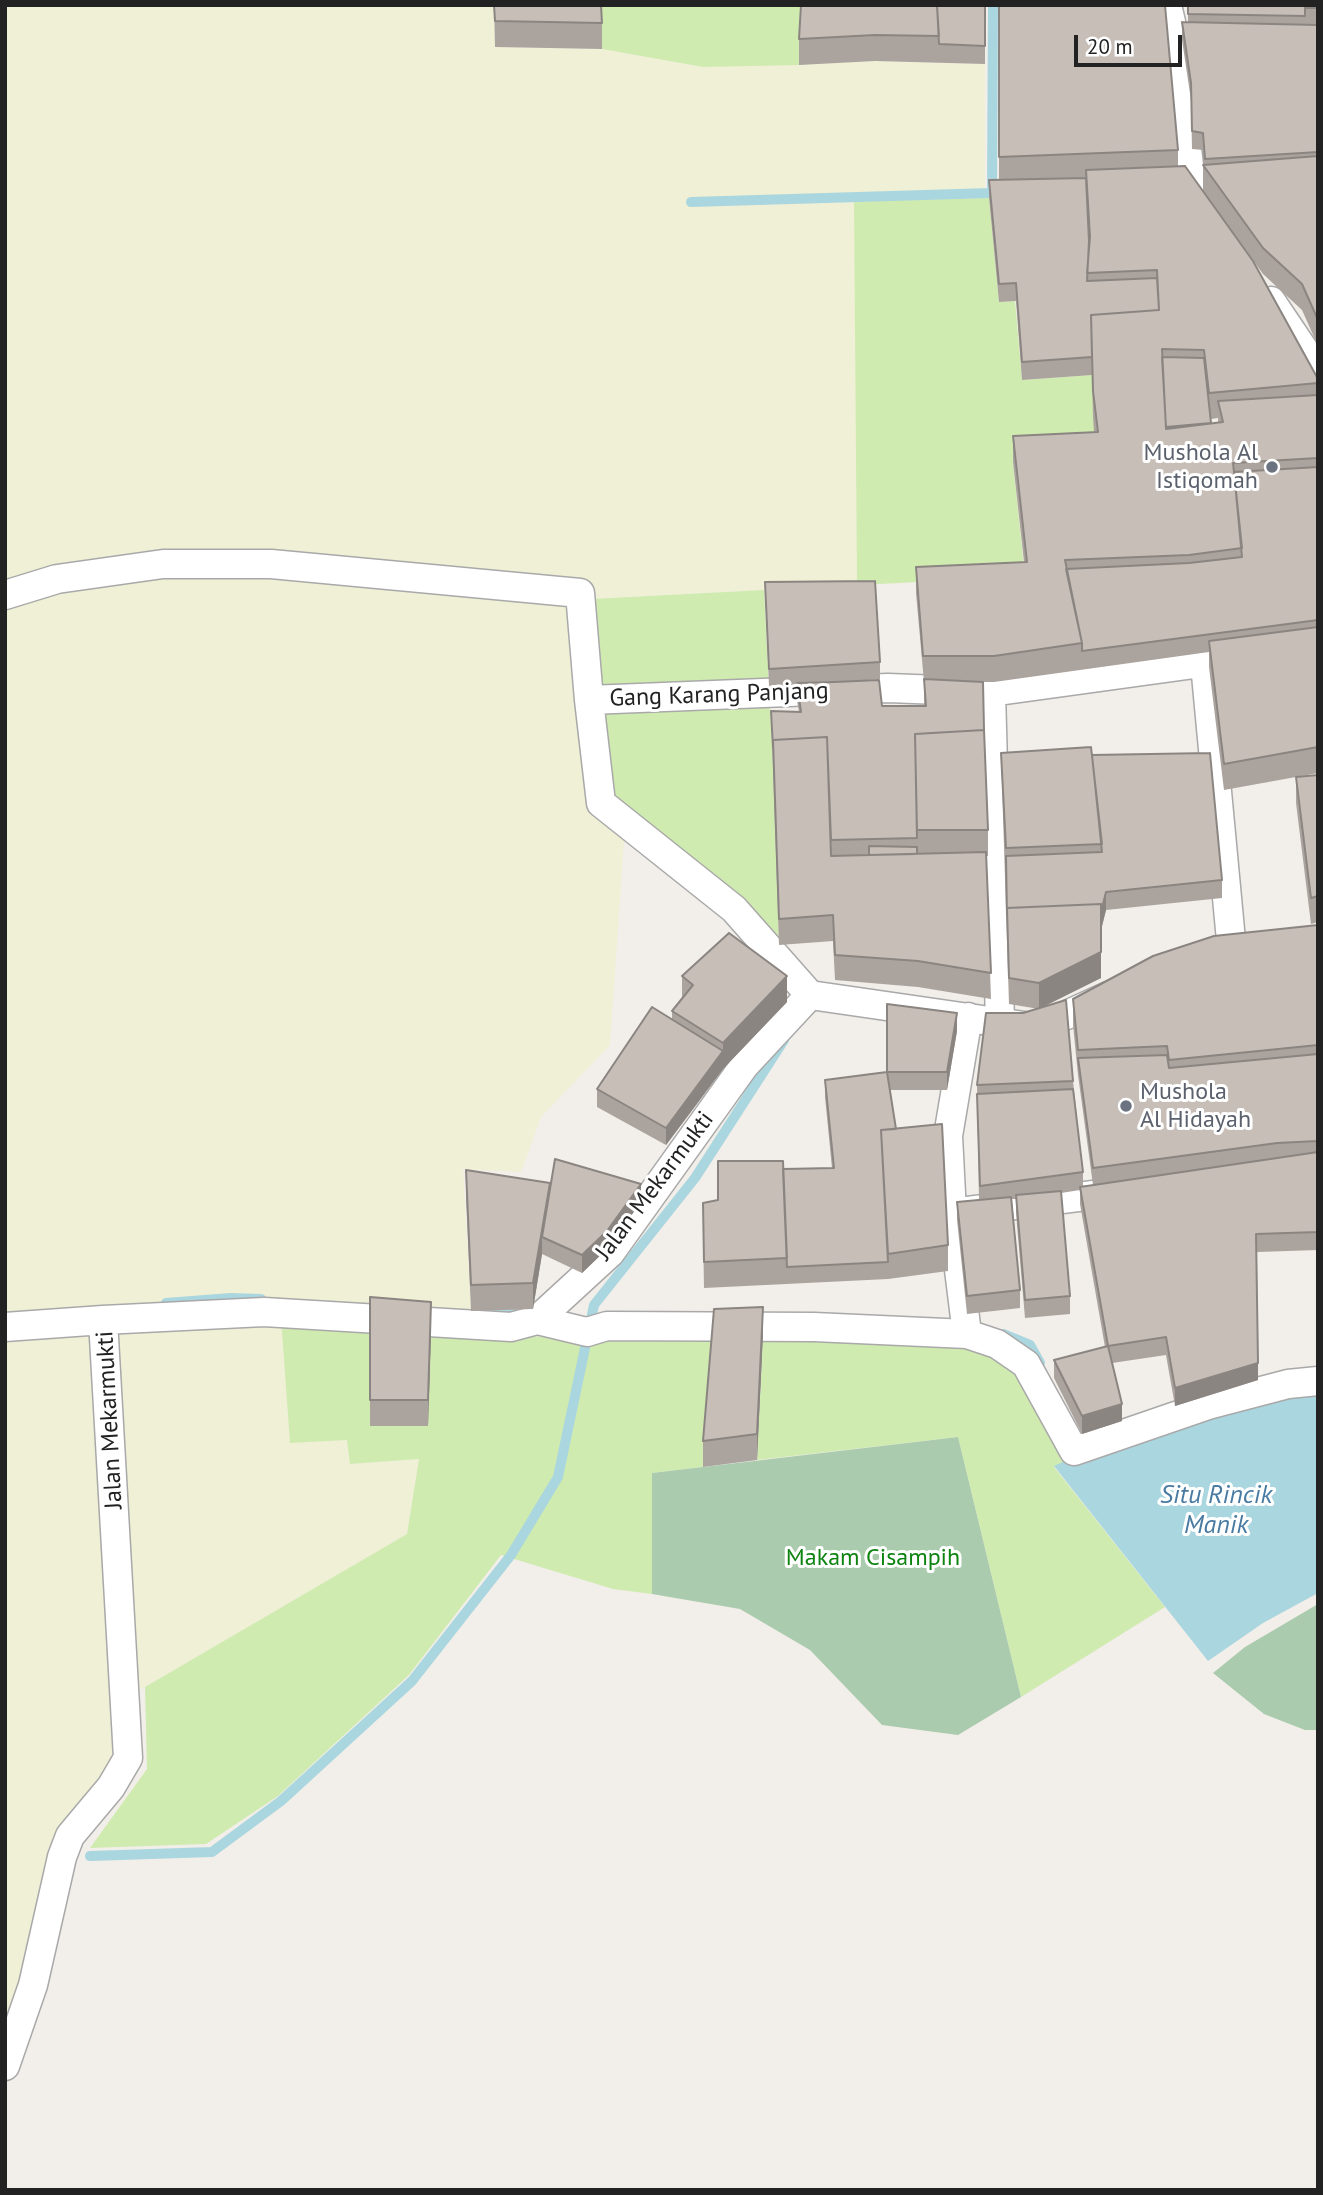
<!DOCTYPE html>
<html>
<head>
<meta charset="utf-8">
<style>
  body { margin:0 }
  #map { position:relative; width:1323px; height:2195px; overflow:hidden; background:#f2eee9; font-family:"PT Sans",sans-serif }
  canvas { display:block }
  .frame { position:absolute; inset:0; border:7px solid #222; pointer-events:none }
  .scale { position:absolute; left:1074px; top:35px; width:108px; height:32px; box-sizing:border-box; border:4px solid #222; border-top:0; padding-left:9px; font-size:21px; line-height:24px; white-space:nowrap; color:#222; -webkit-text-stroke:5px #fff; paint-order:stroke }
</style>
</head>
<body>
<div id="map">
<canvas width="1323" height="2195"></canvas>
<div class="frame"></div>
<div class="scale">20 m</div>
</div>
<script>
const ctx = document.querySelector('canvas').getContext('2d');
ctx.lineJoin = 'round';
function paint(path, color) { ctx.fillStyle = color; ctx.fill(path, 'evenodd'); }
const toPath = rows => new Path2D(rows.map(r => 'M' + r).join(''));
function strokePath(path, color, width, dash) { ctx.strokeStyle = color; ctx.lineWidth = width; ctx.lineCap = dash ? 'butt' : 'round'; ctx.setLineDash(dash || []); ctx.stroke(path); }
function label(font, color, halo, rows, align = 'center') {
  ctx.font = font + ' "PT Sans",sans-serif'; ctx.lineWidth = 6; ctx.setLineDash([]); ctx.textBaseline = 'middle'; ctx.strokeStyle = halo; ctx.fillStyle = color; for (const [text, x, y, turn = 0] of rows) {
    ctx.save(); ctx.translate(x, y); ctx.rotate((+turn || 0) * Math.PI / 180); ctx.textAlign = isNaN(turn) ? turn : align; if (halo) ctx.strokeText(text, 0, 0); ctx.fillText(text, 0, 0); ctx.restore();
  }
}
paint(toPath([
  [5,5,494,5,495,47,602,49,703,67,875,61,985,64,985,190,855,194,857,585,569,600,596,818,624,841,610,1045,541,1117,521,1172,463,1169,471,1311,280,1301,290,1442,347,1440,350,1464,419,1459,407,1534,145,1687,121,1697,124,1757,67,1832,5,2046]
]), '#eff0d5');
paint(toPath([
  [599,5,802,5,799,65,703,67,602,49],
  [989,198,999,302,1015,301,1022,380,1092,375,1098,458,1013,462,1025,577,857,585,854,201],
  [764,590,773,766,779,945,610,798,591,599],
  [281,1318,370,1323,371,1426,431,1328,594,1341,714,1335,703,1467,652,1473,652,1594,613,1589,501,1555,409,1675,278,1796,206,1844,90,1848,147,1769,145,1687,407,1534,419,1459,350,1464,347,1440,290,1443],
  [763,1333,978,1344,1017,1369,1068,1460,1054,1467,1165,1607,1021,1697,958,1437,757,1460]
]), '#d0ebb0');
paint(toPath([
  [958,1437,1021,1697,958,1735,882,1725,810,1650,740,1609,652,1594,652,1473],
  [1318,1604,1318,1730,1305,1730,1264,1714,1213,1673,1245,1647]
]), '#aacbad');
paint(toPath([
  [1318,1389,1318,1593,1263,1623,1208,1661,1054,1466,1103,1444]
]), '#aad6df');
strokePath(toPath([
  [691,202,992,193,993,5],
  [166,1303,231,1298,261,1299],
  [487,1312,523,1314],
  [1003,1334,1030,1345,1040,1363],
  [90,1856,212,1852,281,1801,412,1681,511,1555,558,1477,594,1305,695,1178,784,1040]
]), '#aad6df', 10);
const minor = toPath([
  [1167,5,1174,35,1191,183,1203,206],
  [1271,301,1304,350,1318,380],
  [5,595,57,579,163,564,271,564,580,593,589,700],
  [1205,664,1232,951],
  [991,692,1000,1022],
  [810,995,734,909,601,803,589,700,888,688,991,692,1318,647],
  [968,1017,948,1136,952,1213,1117,1192],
  [537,1320,587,1332,607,1326,814,1327,967,1334,952,1213],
  [5,1327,103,1320],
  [967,1334,997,1344,1026,1364,1074,1451,1208,1405,1288,1384,1318,1381],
  [5,2066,33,1985,62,1857,70,1836,111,1787,128,1758,103,1320,264,1312,511,1327,537,1320,610,1253,744,1066,810,995,1038,1028,1108,996]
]);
strokePath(minor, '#a9a9a9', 31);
strokePath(minor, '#fff', 28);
paint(toPath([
  [494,5,602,23,602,49,495,47],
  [985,5,985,64,875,61,799,65,799,39],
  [999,5,1178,150,1178,166,1318,379,1318,773,1224,790,1209,667,1209,652,994,682,982,682,988,830,988,856,986,856,991,999,918,987,835,980,833,941,779,945,771,711,799,712,797,701,797,685,769,687,765,582,880,662,880,679,857,681,882,706,924,706,924,682,916,593,916,567,1024,562,1013,462,1013,436,1094,432,1093,417,1092,375,1022,380,1016,301,999,302,989,198,989,180,999,180],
  [1218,418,1218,423,1211,424,1211,419],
  [1188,5,1318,5,1318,346,1302,310,1263,274,1203,191,1203,150,1192,149,1191,100,1182,40,1182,22,1188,22],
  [1001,753,1092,755,1222,880,1222,898,1106,910,1101,930,1101,978,1039,1008,1073,1081,1083,1172,1083,1186,1093,1185,1078,1075,1073,1025,1073,999,1318,925,1318,1250,1257,1252,1258,1380,1175,1406,1166,1355,1112,1363,1122,1421,1082,1434,1054,1378,1054,1360,1105,1347,1080,1204,1080,1190,1061,1193,1070,1296,1070,1314,1025,1318,1016,1213,1016,1199,1012,1199,1020,1290,1020,1308,967,1314,957,1220,957,1202,979,1200,977,1085,1023,1013,1039,1009,1009,1004],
  [1318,775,1318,922,1311,924,1296,803,1296,777],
  [682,976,787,1002,723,1069,666,1145,597,1107,597,1089,672,1020,672,1011,682,999],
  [957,1031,947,1090,890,1090,896,1129,948,1245,948,1271,888,1279,704,1288,703,1229,718,1200,783,1169,832,1168,825,1097,825,1080,887,1072],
  [466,1170,550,1190,641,1202,607,1249,582,1273,542,1254,533,1309,471,1311,466,1196],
  [370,1297,431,1328,428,1426,370,1426],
  [763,1333,757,1460,703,1467,703,1441]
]), '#aba39e');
paint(toPath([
  [1106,892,1106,910,1101,930,1101,912],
  [1101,952,1101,978,1039,1009,1039,983],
  [787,976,787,1002,723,1069,666,1145,666,1128,723,1051,723,1043],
  [957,1013,957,1031,947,1090,947,1072],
  [550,1183,550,1209,542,1237,542,1254,533,1309,533,1283],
  [641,1184,641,1202,607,1249,582,1273,582,1255],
  [431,1302,431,1328,428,1426,428,1400],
  [763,1307,763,1333,757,1460,757,1434],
  [1258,1363,1258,1380,1175,1406,1175,1388],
  [1122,1404,1122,1421,1082,1434,1082,1416]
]), '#8b8581');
const building = toPath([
  [494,5,601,5,602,23,495,21,494,5],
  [801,5,937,5,939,36,875,35,799,39,801,5],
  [937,5,985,5,985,46,939,44,937,5],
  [999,5,1165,5,1178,150,999,157,999,5],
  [1188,5,1305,5,1305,16,1188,14,1188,5],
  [1305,5,1318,5,1318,8,1305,8,1305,5],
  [1182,22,1318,25,1318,152,1205,159,1203,133,1192,131,1191,83,1182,22],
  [1318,156,1318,320,1302,284,1263,248,1203,165,1318,156],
  [1185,166,1253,261,1318,379,1318,383,1209,393,1204,350,1162,349,1166,429,1223,422,1218,401,1318,395,1318,458,1233,463,1242,548,1189,555,1065,560,1082,643,994,656,923,656,916,567,1027,562,1013,436,1098,432,1093,391,1091,315,1159,310,1157,270,1087,273,1090,237,1086,170,1185,166],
  [1086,178,1089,241,1087,281,1157,278,1159,310,1091,315,1092,357,1022,362,1016,283,999,284,989,180,1086,178],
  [1162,357,1204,358,1211,423,1166,427,1162,357],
  [1318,467,1318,620,1082,651,1082,643,1066,569,1189,563,1242,557,1234,472,1318,467],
  [875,581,880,662,769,669,765,582,875,581],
  [1318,627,1318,747,1224,764,1209,641,1318,627],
  [924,679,983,682,984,730,915,734,917,838,831,840,827,737,773,740,773,748,771,711,801,712,797,683,835,682,879,680,882,706,926,706,924,679],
  [984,730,988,830,917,830,915,734,984,730],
  [827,737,831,856,986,852,991,973,918,961,835,955,833,915,779,919,773,740,827,737],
  [1091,747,1102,844,1006,848,1001,753,1091,747],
  [1210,753,1222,880,1106,892,1101,912,1101,904,1007,908,1007,916,1006,856,1102,852,1092,755,1210,753],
  [1318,775,1318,896,1311,898,1296,777,1318,775],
  [869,846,917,847,917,854,869,855,869,846],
  [1101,904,1101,952,1039,983,1009,978,1007,908,1101,904],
  [1318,925,1318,1045,1169,1060,1167,1046,1078,1050,1073,999,1153,956,1214,936,1318,925],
  [729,933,787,976,723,1043,672,1011,693,985,682,976,729,933],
  [1066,1000,1073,1081,977,1085,986,1013,1023,1013,1066,1000],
  [887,1004,957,1013,947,1072,887,1072,896,1129,881,1130,888,1262,787,1267,783,1169,834,1168,825,1080,887,1072,887,1004],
  [652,1007,723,1051,666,1128,597,1089,652,1007],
  [1318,1054,1318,1141,1277,1143,1093,1168,1078,1058,1167,1055,1169,1068,1318,1054],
  [1073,1089,1083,1172,980,1186,977,1094,1073,1089],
  [942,1124,948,1245,888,1254,881,1130,942,1124],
  [1318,1152,1318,1232,1256,1234,1258,1363,1175,1388,1166,1337,1108,1346,1122,1404,1082,1416,1054,1360,1108,1346,1080,1187,1318,1152],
  [555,1159,641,1184,607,1231,582,1255,542,1237,555,1159],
  [718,1161,783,1161,787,1258,704,1262,703,1203,718,1200,718,1161],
  [466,1170,550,1183,533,1283,471,1285,466,1170],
  [1061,1191,1070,1296,1025,1300,1016,1195,1061,1191],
  [1011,1197,1020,1290,967,1296,957,1202,1011,1197],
  [370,1297,431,1302,428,1400,370,1400,370,1297],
  [763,1307,757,1434,703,1441,714,1309,763,1307]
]);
paint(building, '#c7beb8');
strokePath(building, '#8b8581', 2);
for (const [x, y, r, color] of [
  [1272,467,7,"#6b7280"],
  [1126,1106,7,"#6b7280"]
]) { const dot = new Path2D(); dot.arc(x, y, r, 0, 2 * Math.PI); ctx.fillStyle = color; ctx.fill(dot); strokePath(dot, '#fff', 2.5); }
label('24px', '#5b616d', '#fff', [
  ["Mushola Al",1258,453],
  ["Istiqomah",1258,481],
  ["Mushola",1140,1092,"left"],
  ["Al Hidayah",1140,1120,"left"]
], 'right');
label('24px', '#222', '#fff', [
  ["Gang Karang Panjang",719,695,-2],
  ["Jalan Mekarmukti",655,1186,-53],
  ["Jalan Mekarmukti",110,1420,-93]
]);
label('24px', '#0d8310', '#fff', [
  ["Makam Cisampih",873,1558]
]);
label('italic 26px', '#487aa2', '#fff', [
  ["Situ Rincik",1216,1496],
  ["Manik",1216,1526]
]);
</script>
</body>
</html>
